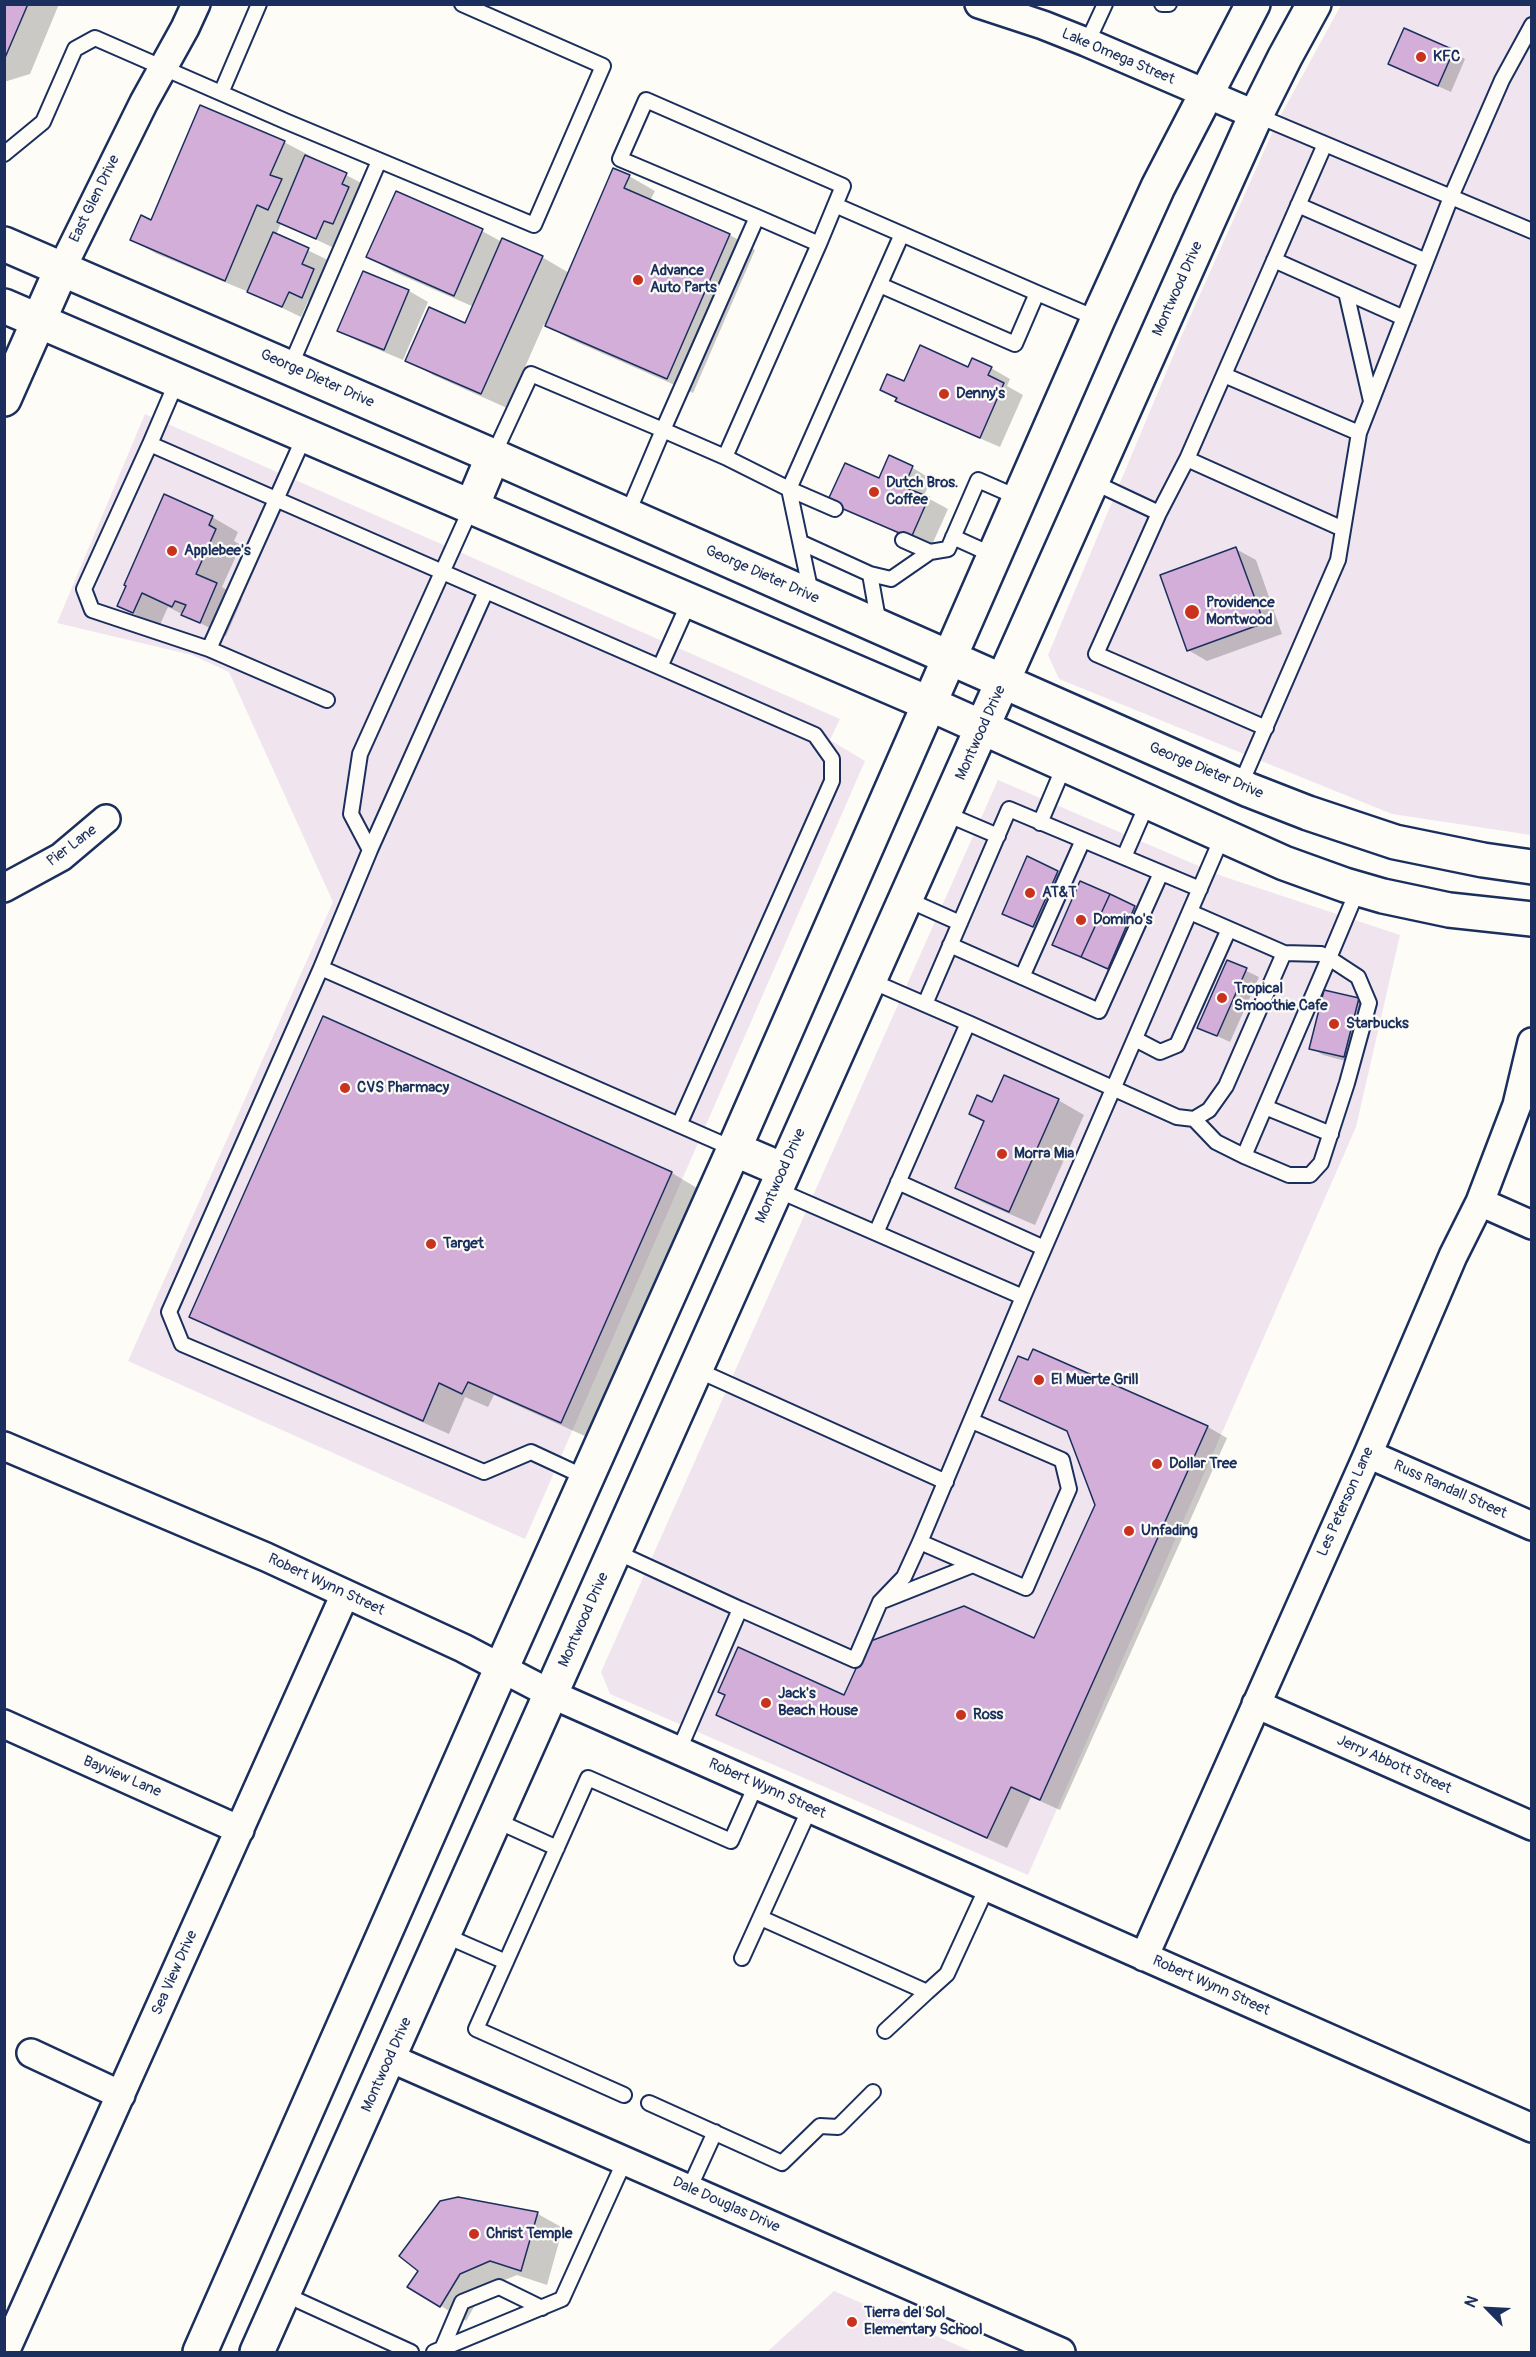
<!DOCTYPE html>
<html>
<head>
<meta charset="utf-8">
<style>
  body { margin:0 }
  #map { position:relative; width:1536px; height:2357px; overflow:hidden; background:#fdfcf7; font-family:Pangolin,sans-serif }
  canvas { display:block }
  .frame { position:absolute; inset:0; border:6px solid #1b2f5e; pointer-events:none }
  .north { position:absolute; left:1458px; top:2279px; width:60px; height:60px; -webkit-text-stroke:4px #fdfcf7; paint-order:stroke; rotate:294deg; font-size:16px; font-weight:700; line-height:24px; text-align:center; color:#1b2f5e }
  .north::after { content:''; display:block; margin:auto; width:21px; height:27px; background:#1b2f5e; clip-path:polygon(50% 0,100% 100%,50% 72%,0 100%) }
</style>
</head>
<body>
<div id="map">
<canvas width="1536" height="2357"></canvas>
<div class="frame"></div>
<div class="north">N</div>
</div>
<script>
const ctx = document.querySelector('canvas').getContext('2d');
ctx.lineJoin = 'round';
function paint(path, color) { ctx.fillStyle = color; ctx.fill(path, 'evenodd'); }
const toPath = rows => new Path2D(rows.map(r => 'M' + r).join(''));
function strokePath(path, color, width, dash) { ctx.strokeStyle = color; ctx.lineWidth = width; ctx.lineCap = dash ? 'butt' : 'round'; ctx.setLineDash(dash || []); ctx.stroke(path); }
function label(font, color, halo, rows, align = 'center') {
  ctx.font = font + ' Pangolin,sans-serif'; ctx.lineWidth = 4.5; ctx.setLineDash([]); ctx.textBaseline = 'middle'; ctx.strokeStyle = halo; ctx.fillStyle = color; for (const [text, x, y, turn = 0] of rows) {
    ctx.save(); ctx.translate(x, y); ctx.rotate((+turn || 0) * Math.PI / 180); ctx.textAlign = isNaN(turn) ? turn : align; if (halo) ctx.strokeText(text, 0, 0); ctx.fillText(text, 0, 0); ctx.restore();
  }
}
paint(toPath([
  [1341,5,1531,5,1531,835,1392,814,1059,679,1048,655,1181,337,1277,122],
  [145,414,840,719,830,740,865,761,525,1539,128,1361,333,902,229,672,192,655,57,623],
  [998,780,1222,876,1400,935,1356,1127,1028,1875,610,1694,601,1672],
  [834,2291,973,2352,767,2352]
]), '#f0e5ee');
paint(toPath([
  [4,4,59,4,30,74,4,82],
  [1453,52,1465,59,1451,92,1402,70],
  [284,142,365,185,336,249,281,223,276,235,328,260,321,275,332,282,321,307,308,301,301,317,251,293,157,254,132,240,152,222],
  [629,176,655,191,650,201,730,235,755,250,693,393,572,340,544,324,507,408,433,375,407,360,466,325,474,307,394,272,368,257,482,231,502,242,542,257,569,273],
  [363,273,409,291,428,302,403,360,358,341,339,330],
  [991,368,1010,379,1007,386,1023,395,1000,447,916,411,882,390,969,369],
  [913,468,931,479,924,496,948,509,931,547,848,512,829,501,902,494],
  [212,517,238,532,234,541,241,545,222,587,242,599,226,636,168,607,159,627,119,606],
  [1236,549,1256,560,1282,634,1207,661,1188,650],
  [1027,858,1070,880,1046,933,1004,914],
  [1134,908,1147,915,1121,975,1054,945],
  [1228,962,1259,977,1230,1042,1198,1027],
  [1358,1000,1371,1007,1357,1064,1323,1055,1311,1048],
  [324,1018,672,1173,697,1188,587,1437,494,1395,488,1407,465,1397,449,1434,217,1331,191,1316],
  [1058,1100,1084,1115,1035,1225,982,1202,956,1187,985,1122,971,1114,993,1104],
  [1034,1351,1208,1427,1227,1438,1060,1810,1031,1797,1007,1848,737,1725,718,1714,844,1697,1035,1640,1096,1505,1070,1433,1000,1399,1029,1362],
  [458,2198,538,2214,563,2228,547,2285,517,2275,485,2288,466,2321,441,2306]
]), '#0003');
const building = toPath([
  [4,4,28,4,4,60,4,4],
  [1404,28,1454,50,1438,86,1388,64,1404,28],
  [200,105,285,141,270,175,282,179,268,210,257,205,225,281,130,240,141,215,151,220,200,105],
  [305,155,347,173,342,184,349,187,333,224,324,221,316,239,277,222,305,155],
  [613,168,630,175,624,188,730,234,667,379,545,326,613,168],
  [396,191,483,229,454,296,366,257,396,191],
  [273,232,309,248,302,264,314,269,302,298,289,292,282,307,247,292,273,232],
  [502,238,543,256,481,394,405,361,429,307,465,323,502,238],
  [363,271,409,290,384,350,337,331,363,271],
  [920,345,968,367,972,358,992,367,988,375,1004,383,980,438,895,401,897,398,880,390,887,374,904,381,920,345],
  [889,455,913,466,904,487,929,497,911,538,827,502,845,463,879,478,889,455],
  [164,494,213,516,209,525,216,529,196,574,217,583,200,623,181,615,186,605,175,601,172,607,142,593,133,613,117,606,126,586,124,585,164,494],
  [1236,547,1264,623,1187,651,1160,575,1236,547],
  [1027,856,1058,871,1033,927,1002,914,1027,856],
  [1080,881,1110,894,1081,957,1052,945,1080,881],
  [1110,894,1135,906,1108,969,1081,957,1110,894],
  [1227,960,1247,968,1217,1036,1197,1028,1227,960],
  [1324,990,1359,998,1344,1057,1309,1049,1324,990],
  [323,1016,672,1172,561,1423,468,1382,462,1394,439,1383,423,1421,189,1317,323,1016],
  [1004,1075,1059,1099,1009,1212,955,1188,984,1121,969,1114,977,1095,992,1102,1004,1075],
  [1033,1349,1208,1426,1040,1800,1011,1787,987,1838,716,1715,725,1695,718,1692,738,1647,844,1695,868,1642,964,1606,1034,1638,1095,1505,1067,1431,999,1400,1018,1356,1028,1360,1033,1349],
  [458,2197,538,2212,521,2271,490,2261,460,2274,440,2307,407,2287,418,2271,399,2256,440,2201,458,2197]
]);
paint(building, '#d2aed8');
strokePath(building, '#1b2f5e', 1.5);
const lane = toPath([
  [1162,4,1169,4],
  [1087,43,1105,4],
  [221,93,259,4],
  [1256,115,1532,231],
  [4,154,43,122,75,49,95,38,285,121,534,225,603,66,462,4],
  [835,205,1037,293,1015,344,880,285],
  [1298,205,1426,261],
  [757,217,663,430,725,457,819,244,843,186,646,100,620,159,757,217,819,244],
  [1274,260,1404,318],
  [1346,292,1371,401],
  [1037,293,1098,319],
  [290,367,379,161],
  [1224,375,1359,433],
  [177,381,150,444,815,735,832,759,832,781,679,1125],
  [150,444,84,589,92,610,209,649,327,700],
  [493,456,531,374,663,430,627,515],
  [725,457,789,489,902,234],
  [1187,459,1325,144],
  [1093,482,1159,513,1096,654,1266,728],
  [789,489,811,593],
  [789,489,835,509],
  [472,506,360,754,351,814,370,850,321,968,734,1149],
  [1159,513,1187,459,1343,529],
  [953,537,995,556],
  [903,540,930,552],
  [802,543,870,574,879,625],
  [870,574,891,579,930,552,948,549,978,480,1019,498],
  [209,649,305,435],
  [660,667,690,600],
  [1240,786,1338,560,1359,433,1451,197,1502,80,1532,25],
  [944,813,998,836],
  [1040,823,1065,764],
  [370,850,486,591],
  [1124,857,1148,802],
  [906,899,960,923],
  [1190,912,1284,953,1321,954,1329,958,1358,889],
  [950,945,1099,1011,1161,873],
  [321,968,169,1312,182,1344,484,1472,531,1452,587,1478],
  [1022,977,1083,840],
  [869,980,968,1023,876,1233],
  [925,1004,1009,809,1200,889],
  [968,1023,1177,1117,1194,1119,1209,1110,1226,1086,1284,953],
  [1135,1039,1160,1052,1177,1045,1229,929],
  [1265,1107,1331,1134],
  [1194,1119,1216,1142,1244,1156,1289,1175,1310,1175,1321,1163,1347,1083,1369,1003,1358,977,1329,958,1244,1156],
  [898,1182,1044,1248],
  [1023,1297,1223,835],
  [695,1369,946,1482],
  [920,1542,1026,1588,1069,1489,1062,1460,972,1421],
  [614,1551,740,1609,679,1750],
  [885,1600,973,1565],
  [740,1609,855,1660,880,1602,904,1577,920,1542,1023,1297,775,1189],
  [495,1820,557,1848],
  [761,1918,927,1992,947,1974,987,1887],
  [444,1935,506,1962],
  [742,1958,810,1808],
  [885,2031,927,1992],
  [624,2095,476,2029,588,1778,731,1841,756,1785],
  [649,2103,782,2163,820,2126,838,2127,873,2092],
  [689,2189,715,2132],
  [284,2294,411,2352],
  [442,2349,462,2302,499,2287,542,2308],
  [434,2352,562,2299,625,2160]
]);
const street = toPath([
  [979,4,1043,25,1086,42,1256,115],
  [62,268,144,102,185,28,196,4],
  [4,888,61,857,106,819],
  [1480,1202,1532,1225],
  [4,1446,266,1557,463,1648,551,1694,1532,2128],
  [1368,1454,1532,1526],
  [1256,1704,1532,1826],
  [4,1724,240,1830],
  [1144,1957,1368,1454,1453,1256,1480,1202,1517,1105,1532,1042],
  [31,2053,121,2095],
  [390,2058,1061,2352],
  [5,2352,345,1594]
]);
const secondary = toPath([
  [4,244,493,456,1249,790,1308,813,1395,842,1483,860,1532,867],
  [4,306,930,704,1284,863,1345,885,1383,896,1449,910,1532,919],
  [4,399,62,268],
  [472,506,493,456],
  [734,1149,783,1170],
  [200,2352,502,1667,734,1149,1098,319,1158,187,1253,4],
  [257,2352,1205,228,1256,115,1285,57,1314,4]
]);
strokePath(lane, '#1b2f5e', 18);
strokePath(street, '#1b2f5e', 32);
strokePath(secondary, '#1b2f5e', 38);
strokePath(lane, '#fdfcf7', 14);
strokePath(street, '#fdfcf7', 27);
strokePath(secondary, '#fdfcf7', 33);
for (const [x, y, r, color] of [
  [1421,57,6,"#c8321e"],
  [638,280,6,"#c8321e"],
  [944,394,6,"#c8321e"],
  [874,492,6,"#c8321e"],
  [172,551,6,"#c8321e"],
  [1192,612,8,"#c8321e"],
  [1030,893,6,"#c8321e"],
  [1081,920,6,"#c8321e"],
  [1222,998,6,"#c8321e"],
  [1334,1024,6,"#c8321e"],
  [345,1088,6,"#c8321e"],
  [1002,1154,6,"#c8321e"],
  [431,1244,6,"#c8321e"],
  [1039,1380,6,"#c8321e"],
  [1157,1464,6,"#c8321e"],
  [1129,1531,6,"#c8321e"],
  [766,1703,6,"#c8321e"],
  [961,1715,6,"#c8321e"],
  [474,2234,6,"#c8321e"],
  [852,2322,6,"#c8321e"]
]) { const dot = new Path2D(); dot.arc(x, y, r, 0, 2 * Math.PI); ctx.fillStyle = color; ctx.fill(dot); strokePath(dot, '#fdfcf7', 2); }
label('15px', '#1b2f5e', '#fdfcf7', [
  ["Lake Omega Street",1118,57,23],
  ["East Glen Drive",95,199,-64],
  ["Montwood Drive",1178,289,-66],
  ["George Dieter Drive",317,379,24],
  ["George Dieter Drive",762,575,24],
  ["Montwood Drive",981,733,-66],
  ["George Dieter Drive",1206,771,23],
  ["Pier Lane",72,846,-37],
  ["Montwood Drive",781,1176,-66],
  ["Russ Randall Street",1450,1490,24],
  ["Les Peterson Lane",1346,1502,-66],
  ["Robert Wynn Street",326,1585,25],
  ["Montwood Drive",584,1620,-66],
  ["Jerry Abbott Street",1394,1765,24],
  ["Bayview Lane",122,1777,23],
  ["Robert Wynn Street",767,1789,24],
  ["Sea View Drive",175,1973,-66],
  ["Robert Wynn Street",1211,1986,24],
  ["Montwood Drive",387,2065,-66],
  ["Dale Douglas Drive",726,2205,24]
]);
label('bold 15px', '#1b2f5e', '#fdfcf7', [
  ["KFC",1433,57],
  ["Advance",650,271],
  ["Auto Parts",650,288],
  ["Denny's",956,394],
  ["Dutch Bros.",886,483],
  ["Coffee",886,500],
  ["Applebee's",184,551],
  ["Providence",1206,603],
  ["Montwood",1206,620],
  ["AT&T",1042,893],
  ["Domino's",1093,920],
  ["Tropical",1234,989],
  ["Smoothie Cafe",1234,1006],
  ["Starbucks",1346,1024],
  ["CVS Pharmacy",357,1088],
  ["Morra Mia",1014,1154],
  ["Target",443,1244],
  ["El Muerte Grill",1051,1380],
  ["Dollar Tree",1169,1464],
  ["Unfading",1141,1531],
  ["Jack's",778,1694],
  ["Beach House",778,1711],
  ["Ross",973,1715],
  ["Christ Temple",486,2234],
  ["Tierra del Sol",864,2313],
  ["Elementary School",864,2330]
], 'left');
</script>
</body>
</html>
